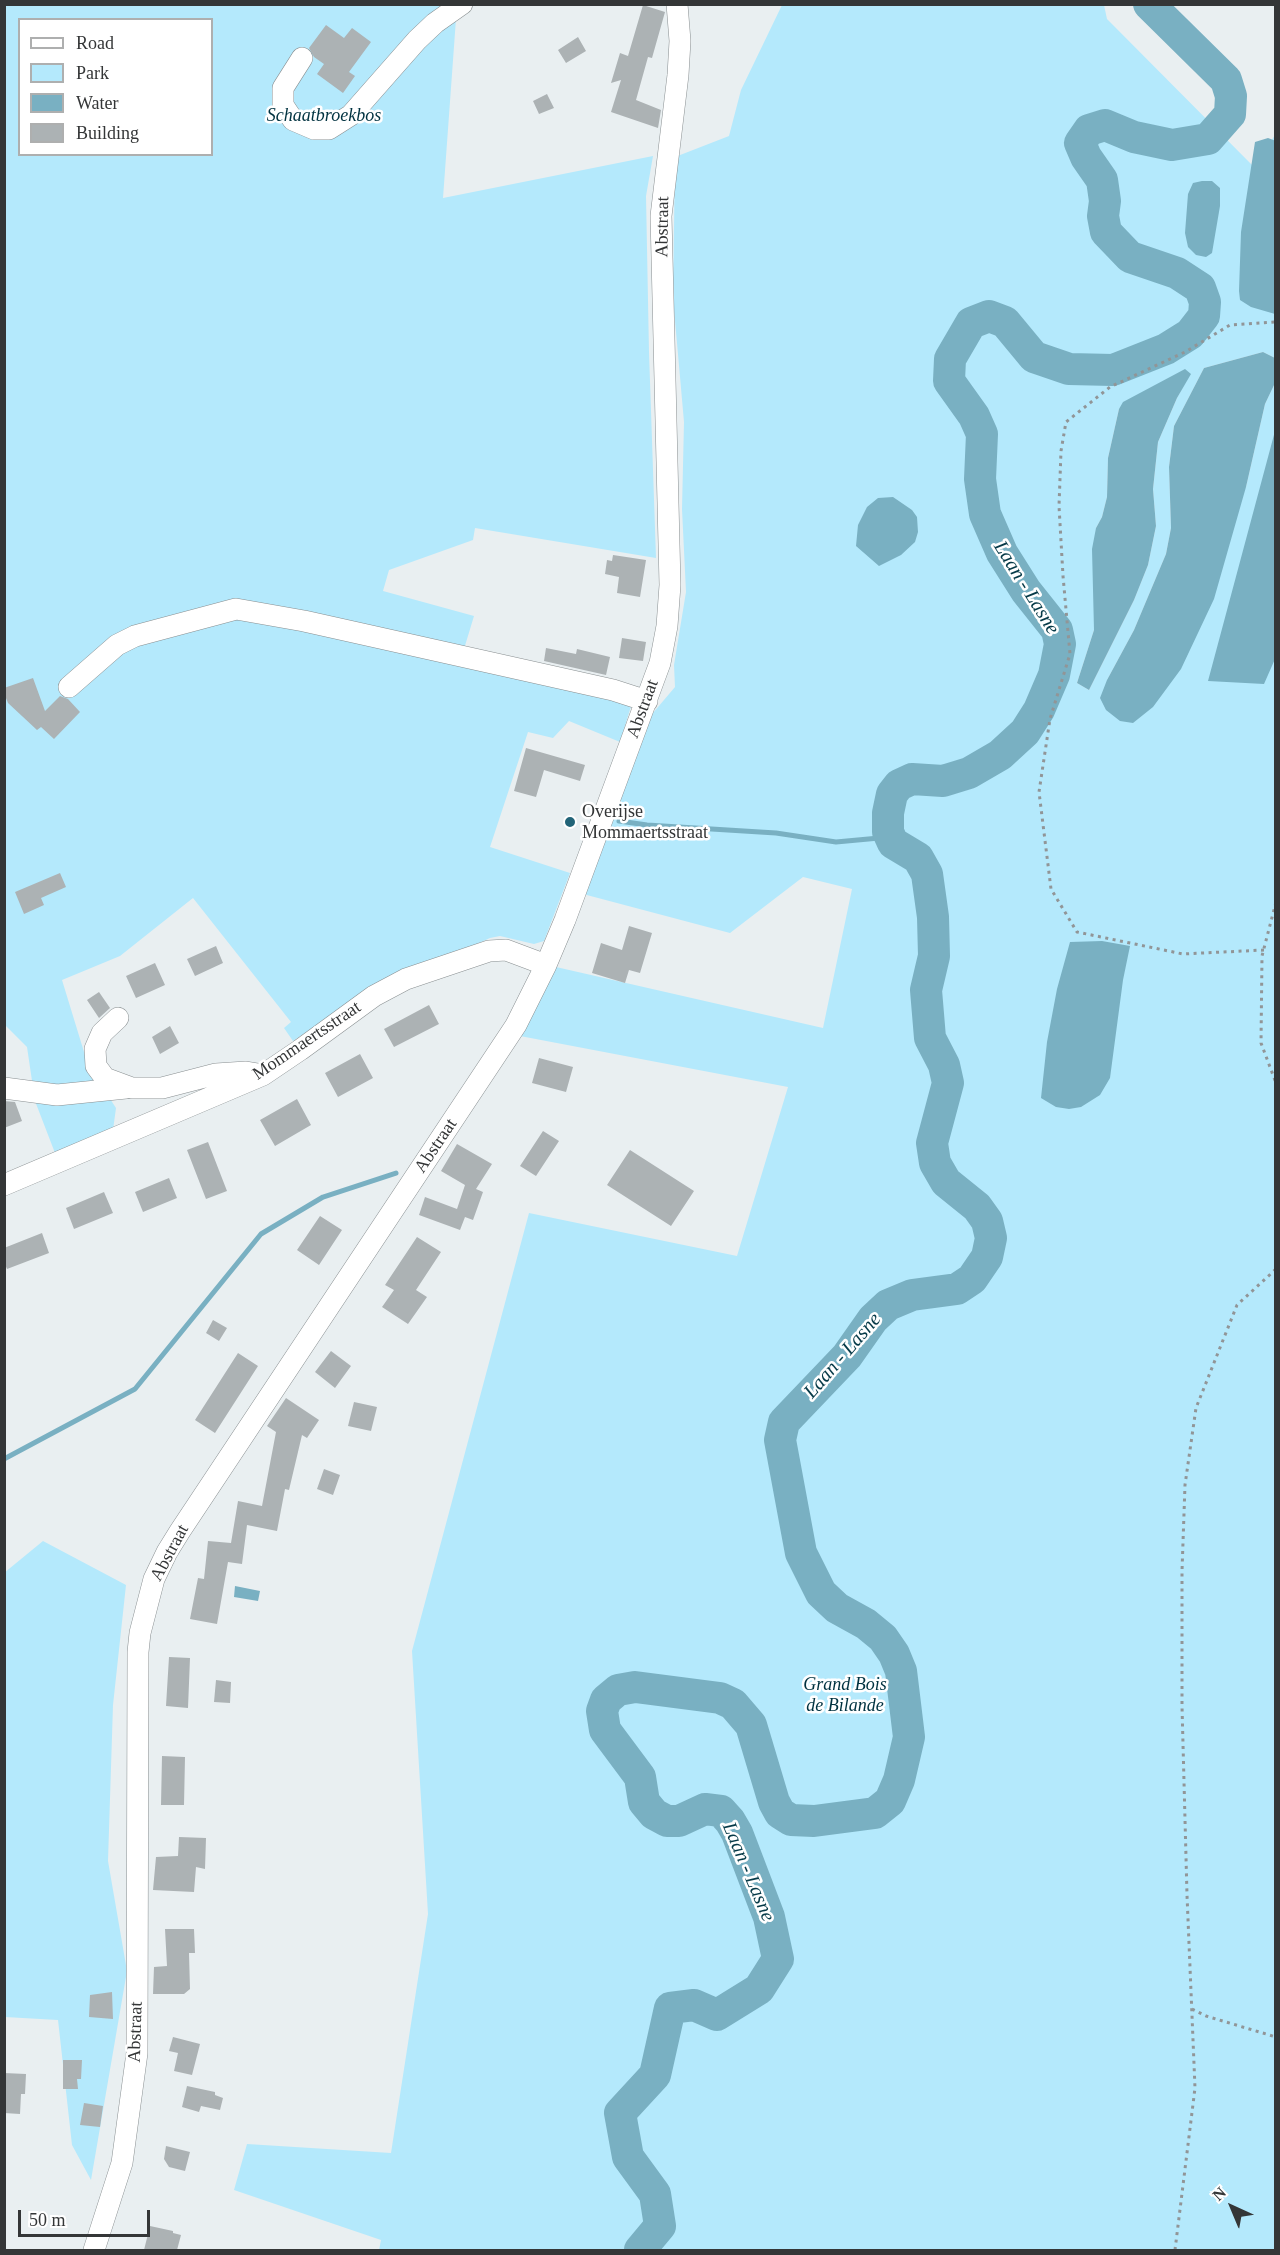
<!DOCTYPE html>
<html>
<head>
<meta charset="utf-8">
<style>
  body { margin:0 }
  #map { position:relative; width:1280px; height:2255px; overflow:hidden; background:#e9eff1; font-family:Georgia,serif }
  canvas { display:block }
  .frame { position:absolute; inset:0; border:6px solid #343637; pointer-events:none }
  .legend { position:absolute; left:18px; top:18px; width:195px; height:138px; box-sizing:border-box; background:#fff; border:2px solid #aeafaf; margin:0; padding:8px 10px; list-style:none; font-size:18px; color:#343637 }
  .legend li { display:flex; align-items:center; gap:12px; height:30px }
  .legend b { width:30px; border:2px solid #aeafaf }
  .north { position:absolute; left:1202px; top:2177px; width:60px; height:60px; -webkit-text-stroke:4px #fff; paint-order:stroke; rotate:316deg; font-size:16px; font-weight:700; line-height:24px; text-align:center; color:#343637 }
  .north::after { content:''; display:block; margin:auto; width:21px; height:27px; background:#343637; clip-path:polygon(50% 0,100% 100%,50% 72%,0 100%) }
  .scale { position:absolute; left:18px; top:2210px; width:132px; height:27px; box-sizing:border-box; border:3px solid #343637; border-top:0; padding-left:8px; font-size:18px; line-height:21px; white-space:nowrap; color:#343637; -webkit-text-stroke:4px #fff; paint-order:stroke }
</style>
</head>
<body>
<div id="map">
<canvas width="1280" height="2255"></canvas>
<div class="frame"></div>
<ul class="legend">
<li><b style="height:8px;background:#fff"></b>Road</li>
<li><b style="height:16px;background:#b4e9fc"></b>Park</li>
<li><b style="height:16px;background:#79b0c2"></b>Water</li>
<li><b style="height:16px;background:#acb2b4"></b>Building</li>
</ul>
<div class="north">N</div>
<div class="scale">50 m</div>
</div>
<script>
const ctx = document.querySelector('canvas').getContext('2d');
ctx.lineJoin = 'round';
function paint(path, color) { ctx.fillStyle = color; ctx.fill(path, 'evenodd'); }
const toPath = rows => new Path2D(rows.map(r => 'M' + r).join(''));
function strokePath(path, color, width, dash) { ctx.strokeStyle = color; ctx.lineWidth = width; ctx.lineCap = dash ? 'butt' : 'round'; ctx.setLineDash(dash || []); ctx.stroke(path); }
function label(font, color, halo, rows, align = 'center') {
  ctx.font = font + ' Georgia,serif'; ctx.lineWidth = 5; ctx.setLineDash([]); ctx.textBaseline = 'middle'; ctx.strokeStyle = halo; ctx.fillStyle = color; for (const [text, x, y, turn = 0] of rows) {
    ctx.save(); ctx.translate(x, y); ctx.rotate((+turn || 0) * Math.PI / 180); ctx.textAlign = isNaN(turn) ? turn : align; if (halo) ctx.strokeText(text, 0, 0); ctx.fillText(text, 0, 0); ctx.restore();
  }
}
paint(toPath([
  [4,5,457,5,443,198,653,156,646,196,649,352,656,558,475,528,473,540,389,570,383,591,474,616,464,649,636,690,620,742,569,721,553,738,528,732,490,847,570,873,544,941,534,944,500,936,490,938,468,948,386,978,293,1041,284,1028,291,1022,193,898,120,956,62,980,88,1065,116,1108,113,1130,55,1153,35,1101,27,1047,4,1024],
  [20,20,212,20,212,154,20,154],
  [782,5,1104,5,1107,19,1254,167,1275,135,1275,358,1263,352,1204,368,1174,426,1169,467,1171,528,1166,554,1134,630,1107,680,1246,487,1265,404,1275,383,1275,2250,379,2250,381,2240,234,2190,247,2144,391,2153,428,1914,412,1651,529,1213,737,1256,788,1087,520,1036,556,967,823,1028,852,889,803,877,730,933,583,894,647,720,675,687,674,665,686,592,682,509,684,422,673,298,675,157,729,136,741,90],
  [1190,374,1177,398,1158,442,1153,489,1156,526,1148,565,1134,600,1089,690,1077,683,1094,630,1096,528,1102,517,1107,497,1108,458,1119,409],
  [43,1541,126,1585,113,1705,108,1861,127,1971,91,2180,72,2145,58,2020,5,2017,4,1573]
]), '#b4e9fc');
paint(toPath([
  [1268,138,1276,141,1275,314,1251,307,1240,300,1239,291,1241,232,1255,142],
  [1202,181,1212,181,1220,188,1220,206,1212,253,1206,257,1196,255,1188,247,1185,233,1188,194,1193,183],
  [1263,352,1275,358,1275,383,1265,404,1246,487,1214,599,1181,669,1153,707,1133,723,1120,721,1106,710,1100,698,1107,680,1134,630,1166,554,1171,528,1169,467,1174,426,1204,368],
  [1185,369,1191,374,1177,398,1158,442,1153,489,1156,526,1148,565,1134,600,1089,690,1077,683,1094,630,1092,549,1096,528,1102,517,1107,497,1108,458,1119,409,1123,402],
  [1275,431,1275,659,1264,684,1208,681],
  [893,497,912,510,917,517,918,532,915,542,901,555,879,566,856,546,858,525,867,507,878,498],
  [1102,941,1130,946,1123,980,1110,1078,1100,1095,1081,1107,1069,1109,1056,1107,1041,1098,1047,1042,1057,989,1070,942],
  [235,1586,260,1591,258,1601,234,1597]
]), '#79b0c2');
strokePath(toPath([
  [619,821,647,825,776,833,836,842,890,837],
  [4,1459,135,1389,261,1234,323,1197,396,1173]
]), '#79b0c2', 5);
strokePath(toPath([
  [640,2250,660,2226,655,2194,628,2157,620,2113,655,2075,670,2008,694,2005,717,2015,759,1989,778,1959,769,1917,737,1833,730,1821,721,1811,705,1809,679,1821,667,1821,654,1814,644,1802,640,1777,605,1730,602,1711,606,1700,618,1690,635,1687,720,1698,733,1704,751,1725,774,1802,780,1813,791,1820,814,1821,875,1813,890,1801,899,1780,909,1737,901,1671,894,1654,883,1638,866,1624,837,1608,821,1593,801,1553,780,1440,784,1422,847,1356,873,1319,888,1305,912,1295,957,1289,972,1279,987,1257,991,1238,987,1221,977,1207,946,1182,935,1163,932,1143,948,1083,944,1065,930,1038,926,990,934,956,933,917,927,874,918,858,893,843,888,832,888,813,892,794,899,785,912,779,943,781,969,773,1000,755,1025,732,1039,710,1054,675,1060,644,1057,630,1026,591,1002,553,985,514,980,479,982,434,974,416,949,381,950,359,971,323,989,316,1005,322,1034,357,1069,369,1113,370,1166,349,1190,334,1204,316,1205,302,1200,288,1177,273,1130,257,1106,232,1103,216,1105,201,1102,180,1086,157,1080,143,1089,130,1105,125,1134,137,1172,145,1208,139,1230,114,1231,96,1226,80,1149,4]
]), '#79b0c2', 32);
paint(toPath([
  [643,5,665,12,652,58,648,57,636,100,661,110,658,128,611,112,621,80,611,83,620,53,628,56],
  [326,25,344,38,352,28,371,42,349,72,355,76,343,93,317,74,324,64,314,57,309,48],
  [578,37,586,51,566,63,558,50],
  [547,94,554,108,539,114,533,101],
  [613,555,646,560,640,597,617,593,619,577,605,574,607,560,612,561],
  [622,638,646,642,643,661,619,658],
  [546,648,576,654,577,649,610,657,606,675,544,661],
  [33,678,45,711,60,696,68,699,80,712,54,739,41,727,37,730,8,703,4,693,4,688],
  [526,748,585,765,580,781,544,770,536,797,514,791],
  [60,873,66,887,41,898,44,905,24,914,15,892],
  [629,926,652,933,640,973,629,970,625,983,592,973,601,943,622,950],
  [216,946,223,963,195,976,187,959],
  [155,963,165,985,136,998,126,976],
  [99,992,110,1008,99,1018,87,1000],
  [429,1005,439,1024,394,1047,384,1029],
  [170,1026,179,1043,160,1054,152,1037],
  [360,1054,373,1078,338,1097,325,1073],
  [539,1058,573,1067,566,1092,532,1083],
  [297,1099,311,1125,275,1146,260,1120],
  [4,1101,15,1102,22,1121,4,1128],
  [543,1131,559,1141,536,1176,520,1166],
  [208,1142,227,1191,206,1199,187,1150],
  [457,1144,492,1164,476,1189,483,1192,473,1220,465,1217,460,1230,419,1215,425,1197,457,1209,465,1185,441,1171],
  [630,1150,694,1191,671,1226,607,1185],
  [169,1178,177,1198,143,1212,135,1192],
  [104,1192,113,1213,74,1229,66,1208],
  [320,1216,342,1230,319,1265,297,1250],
  [42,1233,49,1253,7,1269,4,1262,4,1248],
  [417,1237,441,1252,416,1290,427,1297,408,1324,382,1307,394,1290,385,1285],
  [213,1320,227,1328,219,1341,206,1333],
  [331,1351,351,1366,335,1388,315,1372],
  [238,1353,258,1366,215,1433,195,1420],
  [286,1398,319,1420,307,1438,302,1435,289,1490,285,1489,277,1531,247,1525,242,1564,228,1562,217,1624,190,1619,198,1578,204,1579,208,1541,231,1543,238,1501,262,1506,276,1432,267,1426],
  [354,1402,377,1407,371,1431,348,1426],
  [324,1469,340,1475,333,1495,317,1489],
  [169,1657,190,1658,188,1708,166,1706],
  [216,1680,231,1682,230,1703,214,1702],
  [162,1756,185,1757,184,1805,161,1805],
  [179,1837,206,1838,205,1869,196,1867,194,1892,153,1890,156,1857,178,1856],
  [165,1929,194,1929,195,1953,189,1953,190,1989,184,1994,153,1994,154,1967,167,1966],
  [112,1992,113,2019,89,2017,90,1995],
  [173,2037,200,2044,192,2075,174,2071,178,2053,169,2051],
  [63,2060,82,2060,81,2079,77,2079,78,2089,63,2089],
  [4,2073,26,2074,25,2094,21,2094,20,2114,4,2113],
  [187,2086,215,2092,215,2095,223,2098,220,2110,201,2106,199,2112,182,2107],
  [84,2103,103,2106,100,2127,80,2125],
  [166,2146,190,2152,185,2171,169,2167,164,2159],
  [150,2226,173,2231,173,2233,181,2235,177,2250,144,2250]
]), '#acb2b4');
const minor = toPath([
  [302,58,283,88,283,105,293,120,314,129,329,129,351,115,417,40,435,23,462,4],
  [69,687,117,645,135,636,236,609,304,621,613,690,647,701],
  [118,1018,102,1033,95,1049,96,1066,105,1078,132,1088,162,1088,216,1074,246,1072,258,1074],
  [4,1088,57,1095,126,1088],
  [4,1185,263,1075,300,1050,374,996,406,979,489,951,506,950,546,965],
  [94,2250,122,2163,137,2053,138,1652,140,1633,154,1579,167,1552,180,1531,516,1025,546,965,565,920,660,663,667,626,670,585,661,216,678,75,680,41,677,4]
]);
strokePath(minor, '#898f91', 22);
strokePath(toPath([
  [1276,902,1262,956,1261,1043,1276,1083],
  [1264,950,1183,954,1077,932,1051,889,1039,792,1050,719,1070,654,1063,576,1059,506,1061,451,1066,422,1110,387,1185,352,1230,325,1276,322],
  [1192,2009,1206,2016,1276,2037],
  [1175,2250,1195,2088,1187,1895,1182,1706,1182,1571,1185,1485,1196,1408,1237,1305,1276,1269]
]), '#919597', 3, [3, 4.5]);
strokePath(minor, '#fff', 21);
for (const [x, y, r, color] of [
  [570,822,6,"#226478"]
]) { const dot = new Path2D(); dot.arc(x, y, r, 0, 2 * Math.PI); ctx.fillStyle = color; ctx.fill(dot); strokePath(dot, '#fff', 2); }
label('italic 18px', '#003240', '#fff', [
  ["Schaatbroekbos",324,116],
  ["Grand Bois",845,1685],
  ["de Bilande",845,1706]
]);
label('18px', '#343637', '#fff', [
  ["Abstraat",663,227,-89],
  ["Abstraat",643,709,-70],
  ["Mommaertsstraat",307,1041,-34],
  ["Abstraat",436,1146,-56],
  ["Abstraat",170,1553,-62],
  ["Abstraat",136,2032,-88]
]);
label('18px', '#343637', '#fff', [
  ["Overijse",582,812],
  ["Mommaertsstraat",582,833]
], 'left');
label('italic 20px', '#063a48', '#fff', [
  ["Laan - Lasne",1026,588,58],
  ["Laan - Lasne",843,1356,-49],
  ["Laan - Lasne",748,1872,67]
]);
</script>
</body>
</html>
